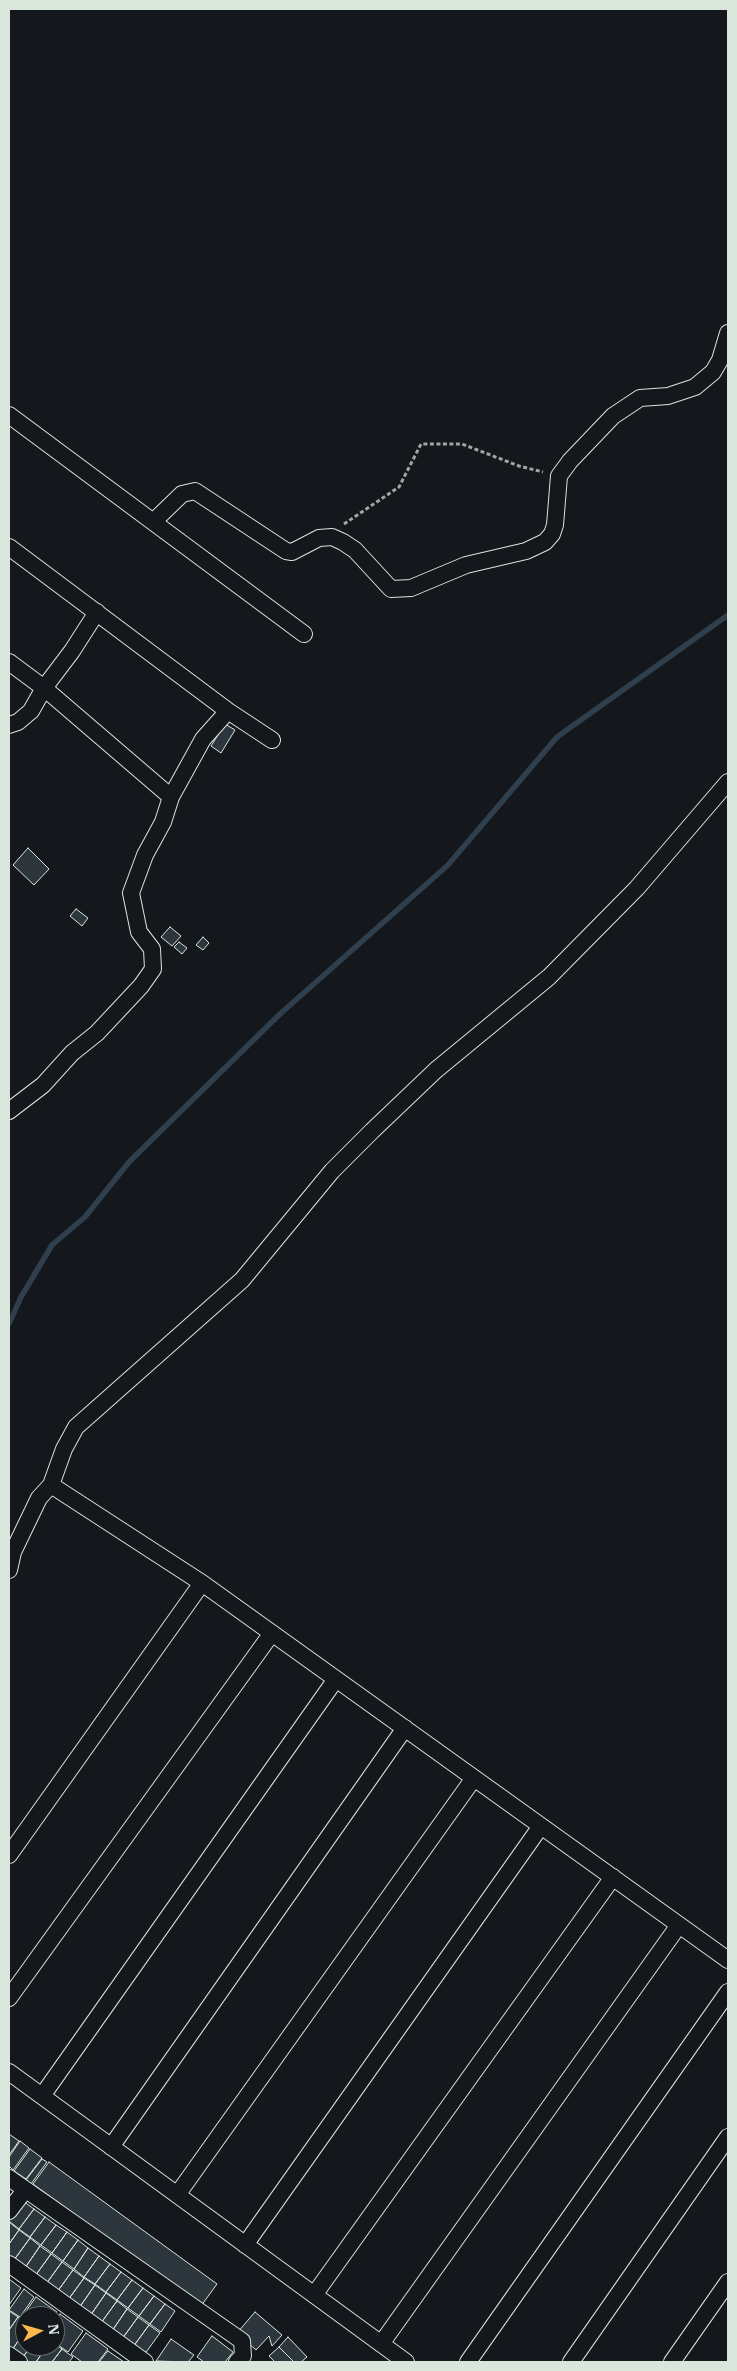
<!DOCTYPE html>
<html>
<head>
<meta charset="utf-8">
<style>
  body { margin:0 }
  #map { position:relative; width:737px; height:2371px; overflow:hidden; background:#14181c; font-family:"IBM Plex Serif",serif }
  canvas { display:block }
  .frame { position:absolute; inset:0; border:10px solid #d8e6dc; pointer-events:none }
  .north { position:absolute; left:15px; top:2306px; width:50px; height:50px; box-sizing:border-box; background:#14181c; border:1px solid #626a69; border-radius:50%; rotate:84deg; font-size:14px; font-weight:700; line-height:20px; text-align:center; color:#d8e6dc }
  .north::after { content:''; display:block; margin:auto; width:18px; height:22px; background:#ffb74d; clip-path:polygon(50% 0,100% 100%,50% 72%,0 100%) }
</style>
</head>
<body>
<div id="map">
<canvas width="737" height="2371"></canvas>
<div class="frame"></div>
<div class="north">N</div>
</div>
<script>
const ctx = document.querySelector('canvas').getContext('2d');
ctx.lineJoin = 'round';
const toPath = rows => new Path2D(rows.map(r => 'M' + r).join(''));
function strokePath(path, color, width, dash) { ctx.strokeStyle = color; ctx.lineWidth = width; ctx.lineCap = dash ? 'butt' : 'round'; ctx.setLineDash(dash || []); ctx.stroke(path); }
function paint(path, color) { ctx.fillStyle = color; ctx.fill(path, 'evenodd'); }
strokePath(toPath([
  [9,1324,21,1297,52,1245,85,1217,129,1162,280,1014,448,865,557,737,728,615]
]), '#2f3f4d', 5.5);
const building = toPath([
  [225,724,235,730,221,753,211,746,225,724],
  [28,848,49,869,34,885,13,865,28,848],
  [76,909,88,918,82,926,70,916,76,909],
  [170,927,181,936,172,946,161,937,170,927],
  [203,937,209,943,203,950,196,945,203,937],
  [179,942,187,948,182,954,174,947,179,942],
  [9,2134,19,2141,9,2155,9,2134],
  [20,2141,29,2148,13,2170,9,2166,9,2157,20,2141],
  [30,2149,42,2158,26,2179,14,2171,30,2149],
  [42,2159,47,2162,31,2184,26,2180,42,2159],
  [49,2162,217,2284,201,2306,33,2184,49,2162],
  [23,2201,34,2209,19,2229,9,2221,23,2201],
  [34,2209,45,2217,30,2237,19,2229,34,2209],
  [45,2217,56,2225,41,2245,30,2237,45,2217],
  [9,2222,19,2230,9,2244,9,2222],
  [56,2225,67,2232,52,2253,41,2245,56,2225],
  [19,2230,30,2238,14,2260,9,2256,9,2244,19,2230],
  [67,2232,78,2240,63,2261,52,2253,67,2232],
  [30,2238,40,2246,25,2268,14,2260,30,2238],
  [78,2240,88,2248,74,2269,63,2261,78,2240],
  [40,2246,51,2254,35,2276,25,2268,40,2246],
  [88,2248,99,2256,84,2277,74,2269,88,2248],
  [51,2254,62,2262,46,2284,35,2276,51,2254],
  [99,2256,110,2264,95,2284,84,2277,99,2256],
  [62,2262,73,2270,57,2292,46,2284,62,2262],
  [110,2264,121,2272,106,2292,95,2284,110,2264],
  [73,2270,84,2278,68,2300,57,2292,73,2270],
  [121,2272,132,2280,117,2300,106,2292,121,2272],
  [84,2278,95,2285,79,2308,68,2300,84,2278],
  [9,2279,21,2288,9,2305,9,2279],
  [132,2280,143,2288,128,2308,117,2300,132,2280],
  [95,2285,106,2293,90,2316,79,2308,95,2285],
  [143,2288,154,2296,139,2316,128,2308,143,2288],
  [24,2289,34,2297,20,2317,9,2310,24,2289],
  [106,2293,117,2301,101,2323,90,2316,106,2293],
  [154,2296,165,2304,150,2324,139,2316,154,2296],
  [36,2297,57,2312,54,2316,25,2316,25,2321,21,2318,36,2297],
  [117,2301,127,2309,112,2331,101,2323,117,2301],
  [165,2304,175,2311,161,2332,150,2324,165,2304],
  [127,2309,138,2317,122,2339,112,2331,127,2309],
  [9,2311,18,2317,9,2330,9,2311],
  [255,2312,282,2335,272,2346,269,2336,256,2350,237,2333,255,2312],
  [60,2314,83,2331,68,2352,55,2343,55,2321,60,2314],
  [18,2317,25,2322,25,2331,12,2350,9,2348,9,2330,18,2317],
  [138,2317,149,2325,133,2347,122,2339,138,2317],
  [149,2325,160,2333,144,2355,133,2347,149,2325],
  [25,2331,25,2346,31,2346,23,2357,12,2350,25,2331],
  [86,2333,108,2349,98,2362,82,2362,71,2354,86,2333],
  [212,2336,233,2352,225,2362,204,2362,197,2357,212,2336],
  [288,2337,307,2357,301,2362,294,2362,279,2347,288,2337],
  [171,2339,194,2355,188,2362,156,2361,171,2339],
  [55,2344,62,2349,52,2362,36,2362,47,2346,55,2346,55,2344],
  [31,2346,47,2346,36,2362,29,2362,23,2357,31,2346],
  [279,2347,294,2362,275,2362,269,2356,279,2347],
  [62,2349,73,2357,69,2362,52,2362,62,2349],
  [108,2351,124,2362,99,2362,108,2351]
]);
paint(building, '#2c363c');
strokePath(building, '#d8e6dc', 1);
const minor = toPath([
  [9,415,304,634],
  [153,522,182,494,195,491,286,551,292,552,319,538,332,537,343,542,355,550,391,589,411,588,466,565,526,551,545,542,552,534,555,525,559,476,570,461,613,416,640,398,668,396,695,387,713,372,720,360,728,333],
  [9,547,228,711,272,740],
  [9,662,44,688,171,797,163,822,145,855,131,893,139,932,152,949,153,969,141,986,97,1033,72,1053,43,1085,9,1111],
  [9,725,18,722,31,711,44,688,72,651,97,612],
  [171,797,203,739,228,711],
  [51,1485,202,1583,728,1960],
  [9,1570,13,1552,39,1498,51,1485,64,1449,76,1427,242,1280,332,1171,372,1131,436,1070,549,977,637,888,728,782],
  [9,1855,202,1583],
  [9,1998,272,1633],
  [9,2072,406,2362],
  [42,2096,336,1679],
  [111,2147,405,1728],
  [9,2178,242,2341,243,2356,237,2362],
  [177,2195,474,1778],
  [9,2211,25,2190],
  [245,2245,541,1826],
  [9,2264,145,2362],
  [314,2295,613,1877],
  [381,2344,679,1925],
  [9,2355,19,2362],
  [468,2362,728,1992],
  [571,2362,728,2137],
  [672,2362,728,2282]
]);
strokePath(minor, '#d8e6dc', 18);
strokePath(toPath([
  [344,524,399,487,421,444,462,444,519,466,543,472]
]), '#9da8a2', 3, [4, 2.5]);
strokePath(minor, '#14181c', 16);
</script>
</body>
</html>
